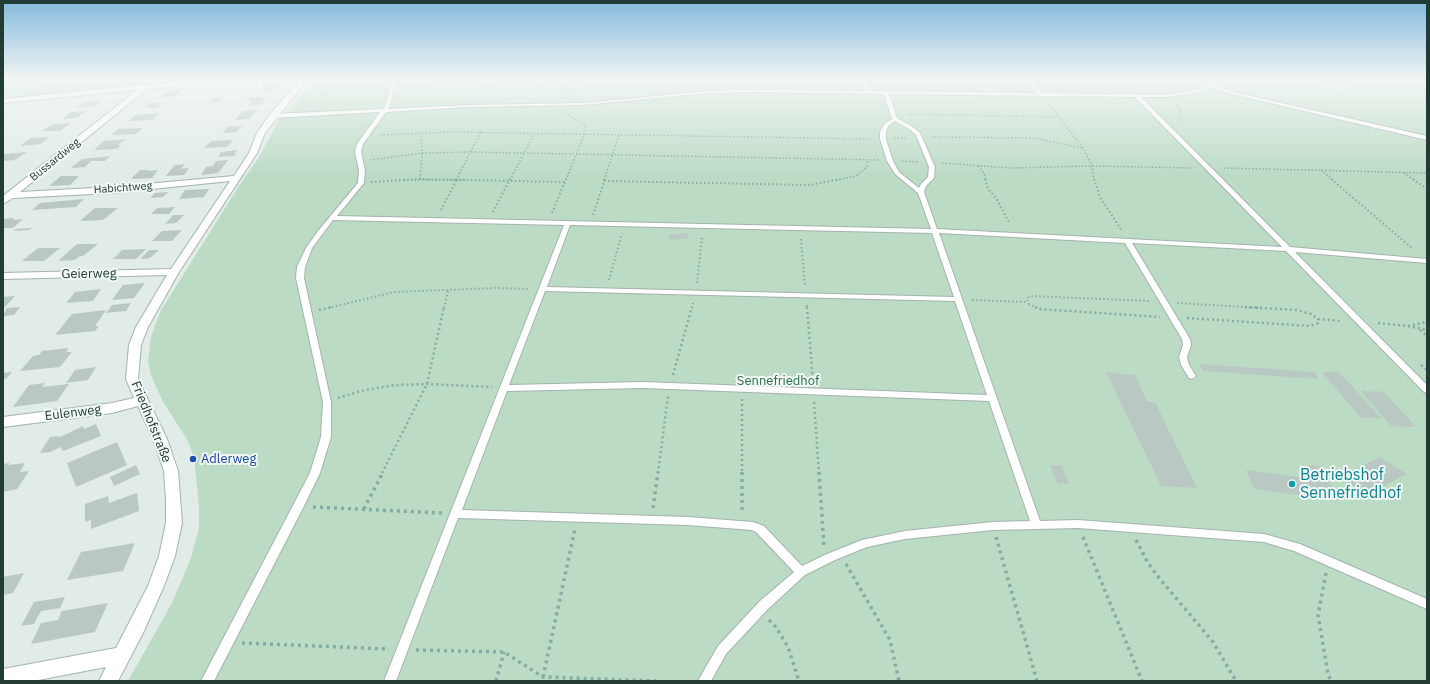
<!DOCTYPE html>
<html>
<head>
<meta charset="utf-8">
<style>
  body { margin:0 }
  #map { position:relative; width:1430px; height:684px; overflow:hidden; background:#e1ebe7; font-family:"IBM Plex Sans",sans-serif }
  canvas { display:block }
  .frame { position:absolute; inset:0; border:4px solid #223b35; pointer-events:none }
</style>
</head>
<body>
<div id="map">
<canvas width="1430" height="684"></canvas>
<div class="frame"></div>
</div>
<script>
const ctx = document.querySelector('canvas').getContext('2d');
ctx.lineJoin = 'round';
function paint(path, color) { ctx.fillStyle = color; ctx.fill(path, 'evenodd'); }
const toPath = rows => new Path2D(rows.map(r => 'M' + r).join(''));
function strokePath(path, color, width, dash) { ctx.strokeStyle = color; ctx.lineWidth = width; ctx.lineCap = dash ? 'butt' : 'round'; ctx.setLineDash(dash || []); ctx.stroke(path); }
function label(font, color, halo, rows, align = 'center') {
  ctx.font = font + ' "IBM Plex Sans",sans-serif'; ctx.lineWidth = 4; ctx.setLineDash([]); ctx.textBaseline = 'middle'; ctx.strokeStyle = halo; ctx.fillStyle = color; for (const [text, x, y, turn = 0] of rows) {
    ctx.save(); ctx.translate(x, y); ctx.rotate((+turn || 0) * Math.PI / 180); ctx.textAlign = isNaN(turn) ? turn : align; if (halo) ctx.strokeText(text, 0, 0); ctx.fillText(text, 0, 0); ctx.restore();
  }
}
paint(toPath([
  [1299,80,1346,80,1342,88]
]), '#cfdbd6');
paint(toPath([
  [3,80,195,80,3,98],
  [315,80,1243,80,1279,87,1284,80,1295,80,1346,90,1351,80,1427,80,1427,681,128,681,172,603,191,558,199,528,199,505,194,458,188,441,162,400,151,375,148,361,151,337,161,310,241,183,258,159,279,120]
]), '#bbdbc5');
paint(toPath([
  [1101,80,1143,81,1157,87,1150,87,1154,90,1112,90,1109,87,1064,87,1056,83,1060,83,1058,81,1102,81],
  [263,85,280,85,272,92,260,93,264,88,261,88],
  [175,90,183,90,173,97,160,97,166,92],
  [223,97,219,102,209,103,213,98],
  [250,97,266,97,261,105,248,106,252,100,246,101],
  [101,101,94,106,77,107,84,102],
  [150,103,163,103,157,108,144,108],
  [257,110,249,119,235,120,243,111],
  [86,111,77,118,62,119,71,112],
  [160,113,152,120,128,121,135,115],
  [71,123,60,131,42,131,53,124],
  [242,126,237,132,223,133,227,127],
  [143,128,136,134,111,135,118,129],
  [49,137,41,144,20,146,31,138],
  [126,139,118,145,121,145,117,149,94,150,104,141],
  [233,140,227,147,204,148,211,141],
  [237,150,234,156,218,157,221,152],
  [27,152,15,160,3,161,3,154],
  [110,156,105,161,91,161,85,167,71,168,82,159],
  [228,160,218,173,201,175,206,167,213,166,216,161],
  [185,164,181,169,189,168,184,175,166,176,175,165],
  [140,170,148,170,147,171,158,170,152,178,131,179],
  [61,176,79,176,70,185,49,186],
  [209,189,204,197,179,199,185,190],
  [168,192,163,197,150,198,155,193],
  [84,199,76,207,32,210,40,203],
  [175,207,169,214,151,214,157,208],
  [95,208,118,208,103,220,80,221],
  [173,215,184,215,176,223,165,224],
  [14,218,13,220,23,219,13,228,3,228,3,219],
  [32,228,30,230,13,231,16,229],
  [182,230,172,241,152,241,162,231],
  [687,233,689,238,670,240,668,235],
  [77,244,98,244,83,256,80,256,75,260,58,261],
  [38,248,60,248,44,261,22,261],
  [146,249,136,259,113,259,122,250],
  [149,250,159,250,150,258,140,259],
  [145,283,134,298,112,300,123,285],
  [101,289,93,301,66,303,75,292],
  [15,296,4,308,3,308,3,297],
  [131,303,126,311,106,313,112,305],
  [20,307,14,315,3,316,7,308],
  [106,310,95,326,99,326,95,331,55,335,72,314],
  [69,348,66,352,72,352,60,367,20,371,33,356,39,355,42,351],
  [1199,364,1314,372,1319,379,1203,371],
  [96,367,88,380,66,383,75,370],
  [12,372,6,379,3,379,3,373],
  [1106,372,1135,375,1147,402,1155,402,1197,488,1161,486],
  [1322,372,1339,372,1381,418,1361,418],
  [45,383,42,387,69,384,57,401,13,407,29,385],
  [1361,391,1384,392,1416,427,1391,426],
  [96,424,101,436,63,451,61,447,50,452,40,453,50,437,60,436,58,438,83,426,84,429],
  [117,442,127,465,76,487,67,463],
  [1380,457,1407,474,1367,495,1340,477],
  [10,463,8,465,25,463,20,472,29,471,17,489,3,492,3,464],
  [136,465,140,474,114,486,110,477],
  [1050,465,1062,466,1069,484,1057,483],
  [1307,465,1321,466,1340,501,1254,489,1246,470,1313,479],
  [137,493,139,511,91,529,91,520,85,522,85,504,108,496,109,503],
  [135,543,123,571,67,580,81,552],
  [24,573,13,593,3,595,3,577],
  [65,597,60,608,41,611,34,624,21,626,34,602],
  [108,603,95,632,31,644,41,623,58,620,62,611]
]), '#bac8c3');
const service = toPath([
  [392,80,396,80,390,105,388,109,467,105,584,103,707,91,753,90,865,91,862,80,866,80,869,91,1037,93,1024,80,1029,80,1043,93,1167,95,1198,90,1208,84,1207,80,1211,80,1212,84,1233,92,1427,136,1427,140,1232,94,1210,87,1199,92,1167,97,1141,97,1290,247,1427,259,1427,263,1295,252,1427,385,1427,393,1424,392,1286,251,1132,243,1190,339,1191,345,1187,357,1189,365,1196,376,1192,379,1189,378,1181,365,1179,357,1183,345,1182,339,1125,243,939,233,1040,521,1078,520,1264,534,1300,544,1427,599,1427,609,1294,551,1264,542,1078,528,993,530,905,539,867,547,835,560,805,575,768,609,726,654,711,681,698,681,718,646,760,601,794,572,756,532,752,530,688,525,458,518,396,681,384,681,564,225,333,220,312,248,305,267,304,278,331,402,331,437,320,473,304,506,214,681,201,681,310,473,321,437,323,402,296,278,297,267,306,248,318,231,358,183,359,170,355,152,357,144,380,112,273,118,270,116,273,114,383,109,386,105,392,80],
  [753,92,884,94,892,119,884,124,880,132,880,139,887,161,895,174,918,193,931,229,337,216,364,183,365,170,361,152,363,144,386,112,467,107,584,105,707,93,753,92],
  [889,94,1135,97,1282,247,937,229,924,192,926,186,934,178,935,167,920,133,913,127,897,118,889,94],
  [895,121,909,129,916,135,929,167,928,177,921,184,919,188,899,172,893,161,886,139,886,132,888,126,895,121],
  [570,225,932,233,954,297,547,287,570,225],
  [545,291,955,301,987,395,643,382,509,385,545,291],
  [643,388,989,401,1030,521,993,522,905,531,862,540,827,554,802,566,764,526,753,522,688,517,462,510,507,391,643,388],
  [1069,80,1083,80,1081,81,1071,81,1069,80]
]);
const minor = toPath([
  [195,80,219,80,216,82,147,89,20,192,113,187,234,176,249,153,257,133,270,114,300,80,307,80,265,133,257,153,179,272,148,327,141,345,138,379,167,439,178,471,182,523,175,556,164,586,143,633,118,681,99,681,106,667,33,681,3,681,3,669,116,648,148,586,159,556,166,523,166,500,164,471,153,439,138,406,112,413,3,427,3,417,112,403,134,398,126,379,129,345,136,327,167,275,3,279,3,273,171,269,230,181,113,193,13,198,3,204,3,196,137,90,3,103,3,99,195,80]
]);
strokePath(service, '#a4b3ae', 2);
strokePath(minor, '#a4b3ae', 2);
strokePath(toPath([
  [3,80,19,82,45,80],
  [492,80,546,83,593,80],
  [561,80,563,87,570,94],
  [1147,80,1159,86],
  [404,84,487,80],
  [648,88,652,80],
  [314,104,335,80],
  [1177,104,1181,112,1177,121],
  [1050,105,1083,148,1092,166,1094,180],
  [907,114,1058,117],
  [380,135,452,132,872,139],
  [931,137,1034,138,1083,148],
  [894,138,907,138],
  [370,160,422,153,470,152,879,160],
  [902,161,919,162],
  [942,163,1011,168,1092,166,1193,168],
  [978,166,984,173,986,180],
  [1224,168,1427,173],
  [1321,170,1333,180],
  [1404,173,1414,180],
  [420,179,422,153,421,133],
  [404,180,467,180],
  [456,180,481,132],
  [510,180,534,134],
  [566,180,584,135,586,125,566,114],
  [604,180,619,135],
  [836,180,856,176,867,167,868,160]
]), '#83ada2', 1.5, [1.5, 2]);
strokePath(toPath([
  [985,179,988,189,996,198,1010,224],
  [1094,179,1100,197,1122,231],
  [1331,179,1413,249],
  [1413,179,1427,189],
  [604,181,810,185,841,179],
  [371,182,420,179,565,182],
  [441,210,457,179],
  [493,212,510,179],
  [552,213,566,179],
  [593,215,605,179],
  [801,239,805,286],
  [609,280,622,233],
  [697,283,702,236],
  [972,300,1027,302],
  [1177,303,1262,308],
  [807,305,807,308],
  [328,308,394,292,495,288,530,289],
  [444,308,448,291],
  [692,308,693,303],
  [1037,308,1029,304,1027,299,1030,296,1150,301]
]), '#83ada2', 2, [1.5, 2.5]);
strokePath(toPath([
  [807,307,813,381],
  [1035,307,1039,309,1160,317],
  [1245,307,1297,310,1311,314,1318,319,1341,321],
  [319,310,332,307],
  [1187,318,1310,326,1318,323,1318,319],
  [1378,323,1408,326,1427,322],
  [1408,326,1427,330],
  [1420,330,1427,336],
  [1421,365,1427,370],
  [673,375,692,307],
  [338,398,365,390,395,385,427,384,492,387],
  [742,399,742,473],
  [814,402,819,473],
  [382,473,427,384,444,307],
  [658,473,668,396]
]), '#83ada2', 2.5, [2, 3]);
strokePath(toPath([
  [742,472,742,514],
  [819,472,824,547],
  [313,507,442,513],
  [653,508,658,472],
  [364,509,383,472],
  [996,537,1037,681],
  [1083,537,1142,681],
  [1136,540,1148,563,1160,579,1213,642,1236,681],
  [846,564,890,640,899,681],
  [1326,573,1318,615,1328,674,1331,681],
  [769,620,776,627,788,647,799,681],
  [242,643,389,649],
  [416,650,504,652,543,677,658,681],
  [543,677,575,529],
  [496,681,504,652]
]), '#83ada2', 3.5, [3, 4]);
paint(service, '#fff');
paint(minor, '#fff');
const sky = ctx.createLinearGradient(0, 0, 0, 176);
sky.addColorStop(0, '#83b9dd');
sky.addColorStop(0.45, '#f2f6f4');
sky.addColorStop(1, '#f2f6f400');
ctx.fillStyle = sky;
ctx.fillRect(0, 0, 1430, 176);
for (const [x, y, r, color] of [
  [193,459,4,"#1a4fb4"],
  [1292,484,4,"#0f9aa8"]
]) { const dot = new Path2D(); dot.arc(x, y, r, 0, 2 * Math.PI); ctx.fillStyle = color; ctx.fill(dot); strokePath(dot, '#f1f8f5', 1.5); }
label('11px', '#223b35', '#f1f8f5', [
  ["Bussardweg",55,160,-39],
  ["Habichtweg",123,188,-4]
]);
label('13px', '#223b35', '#f1f8f5', [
  ["Geierweg",89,274,-1],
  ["Eulenweg",73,413,-7],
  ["Friedhofstraße",151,422,68]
]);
label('13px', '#2e6f4b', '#f1f8f5', [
  ["Sennefriedhof",778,381]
]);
label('13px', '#164399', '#f1f8f5', [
  ["Adlerweg",201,459]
], 'left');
label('16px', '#0d838f', '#f1f8f5', [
  ["Betriebshof",1300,475],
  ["Sennefriedhof",1300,493]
], 'left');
</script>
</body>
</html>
